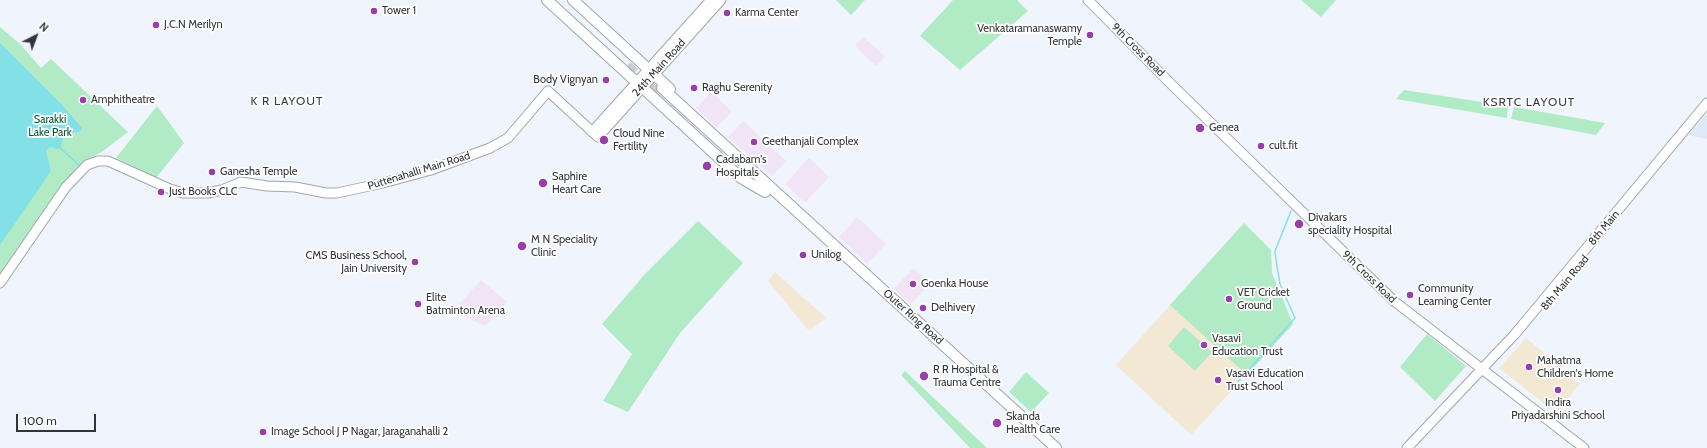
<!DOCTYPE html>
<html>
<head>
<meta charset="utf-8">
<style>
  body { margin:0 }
  #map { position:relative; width:1707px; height:448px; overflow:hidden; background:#eff4fd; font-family:Cabin,sans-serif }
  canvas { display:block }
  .north { position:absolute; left:16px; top:16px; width:40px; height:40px; -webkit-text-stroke:3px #fff; paint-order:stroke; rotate:42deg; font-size:11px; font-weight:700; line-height:16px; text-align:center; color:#323437 }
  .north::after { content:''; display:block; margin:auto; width:14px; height:18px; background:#323437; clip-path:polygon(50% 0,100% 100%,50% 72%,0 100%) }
  .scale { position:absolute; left:16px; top:414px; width:80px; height:18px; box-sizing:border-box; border:2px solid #323437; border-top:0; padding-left:5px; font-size:12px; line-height:14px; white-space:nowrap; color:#323437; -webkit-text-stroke:3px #fff; paint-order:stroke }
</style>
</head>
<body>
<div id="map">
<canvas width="1707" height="448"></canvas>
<div class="north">N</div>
<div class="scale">100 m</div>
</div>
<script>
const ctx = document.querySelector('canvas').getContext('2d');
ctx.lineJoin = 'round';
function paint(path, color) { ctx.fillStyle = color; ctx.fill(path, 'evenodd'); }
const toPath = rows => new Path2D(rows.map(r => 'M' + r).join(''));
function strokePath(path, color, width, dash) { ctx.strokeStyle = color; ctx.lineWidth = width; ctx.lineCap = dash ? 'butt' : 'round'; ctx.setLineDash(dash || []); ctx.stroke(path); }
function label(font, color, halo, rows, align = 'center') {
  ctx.font = font + ' Cabin,sans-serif'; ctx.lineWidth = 3.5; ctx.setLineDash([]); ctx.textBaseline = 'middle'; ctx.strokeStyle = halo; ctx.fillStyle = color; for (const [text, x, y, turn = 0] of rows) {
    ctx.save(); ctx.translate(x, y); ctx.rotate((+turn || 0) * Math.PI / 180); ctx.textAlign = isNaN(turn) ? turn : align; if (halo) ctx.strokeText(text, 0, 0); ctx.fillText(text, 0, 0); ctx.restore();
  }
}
paint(toPath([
  [863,37,885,56,876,66,855,46],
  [711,92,732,111,717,127,696,108],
  [743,121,786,161,772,176,728,137],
  [809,158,829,177,805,203,785,184],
  [857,217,886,244,867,264,839,237],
  [913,268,930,284,911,304,894,289],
  [481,280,507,302,485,326,453,311]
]), '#f2e4f7');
paint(toPath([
  [1707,114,1707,139,1688,135]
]), '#dfe8f7');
paint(toPath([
  [1244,223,1271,250,1272,273,1293,324,1191,435,1116,365],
  [775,272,826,318,809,331,768,281],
  [1526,338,1580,384,1556,413,1499,368]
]), '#f3e8d3');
paint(toPath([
  [836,0,865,0,851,15],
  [953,0,1017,0,1028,11,960,70,920,36],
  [1301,0,1336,0,1321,17],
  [0,27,21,45,41,68,51,59,128,132,103,151,84,162,73,172,63,184,0,275],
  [1404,90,1508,106,1507,118,1396,99],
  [157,106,184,143,156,178,116,158],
  [1514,107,1605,123,1596,135,1511,119],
  [698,221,743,263,680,333,628,412,603,401,632,354,602,324,646,273],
  [1244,223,1271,250,1272,273,1293,324,1247,375,1170,305],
  [1184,327,1212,352,1195,371,1168,346],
  [1427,334,1466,366,1435,401,1400,367],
  [905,371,987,448,970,448,901,375],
  [1026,372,1049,393,1031,412,1009,392]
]), '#b0ebc5');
paint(toPath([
  [0,43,62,105,82,128,79,132,64,133,61,146,58,149,50,147,46,151,51,171,0,245]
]), '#82e0e6');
strokePath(toPath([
  [58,146,80,166],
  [1237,383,1295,318,1280,284,1276,260,1275,251,1291,211]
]), '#82e0e6', 1.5);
strokePath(toPath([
  [627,66,657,93]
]), '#c9ced5', 10, [10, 5]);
const secondary = toPath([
  [1088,0,1173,86,1394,301,1584,448],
  [592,132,711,0],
  [0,283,66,187,87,165,98,161,108,161,170,189,183,193,208,193,222,190,241,182,267,186,295,187,326,193,337,193,383,183,431,170,490,148,508,138,548,91,598,137,721,0],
  [1407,448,1515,334,1707,103]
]);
const trunk = toPath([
  [547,0,741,178,765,192],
  [573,0,670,89],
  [662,88,1056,448]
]);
strokePath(secondary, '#a1a6ae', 11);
strokePath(trunk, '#a1a6ae', 12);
strokePath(secondary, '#fff', 9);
strokePath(trunk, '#fff', 10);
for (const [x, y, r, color] of [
  [374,11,4,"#973eaa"],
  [727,13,4,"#973eaa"],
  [156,25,4,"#973eaa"],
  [1090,35,4,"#973eaa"],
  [606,80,4,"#973eaa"],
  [694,88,4,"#973eaa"],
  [83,100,4,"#973eaa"],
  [1200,128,5,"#973eaa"],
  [604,140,5,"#973eaa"],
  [754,142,4,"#973eaa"],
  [1261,146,4,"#973eaa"],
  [707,166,5,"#973eaa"],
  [212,172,4,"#973eaa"],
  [543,183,5,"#973eaa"],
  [161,192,4,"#973eaa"],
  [1299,224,5,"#973eaa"],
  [522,246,5,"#973eaa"],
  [803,255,4,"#973eaa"],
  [415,262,4,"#973eaa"],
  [913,284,4,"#973eaa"],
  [1410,295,4,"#973eaa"],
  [1229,299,4,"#973eaa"],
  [418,304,4,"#973eaa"],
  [923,308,4,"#973eaa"],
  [1204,345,4,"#973eaa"],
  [1529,367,4,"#973eaa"],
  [924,376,5,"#973eaa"],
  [1218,380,4,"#973eaa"],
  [1558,390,4,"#973eaa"],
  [997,423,5,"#973eaa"],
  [263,432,4,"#973eaa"]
]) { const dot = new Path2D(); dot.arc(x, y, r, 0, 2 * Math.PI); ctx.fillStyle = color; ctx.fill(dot); strokePath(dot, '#fff', 1.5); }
label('11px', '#323437', '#fff', [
  ["Tower 1",382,11],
  ["Karma Center",735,13],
  ["J.C.N Merilyn",164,25],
  ["Venkataramanaswamy",1082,29,"right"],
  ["Temple",1082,42,"right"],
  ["Body Vignyan",598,80,"right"],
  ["Raghu Serenity",702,88],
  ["Amphitheatre",91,100],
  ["Genea",1209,128],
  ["Cloud Nine",613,134],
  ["Fertility",613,147],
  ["Geethanjali Complex",762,142],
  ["cult.fit",1269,146],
  ["Cadabam's",716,160],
  ["Hospitals",716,173],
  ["Ganesha Temple",220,172],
  ["Saphire",552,177],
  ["Heart Care",552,190],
  ["Just Books CLC",169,192],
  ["Divakars",1308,218],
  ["speciality Hospital",1308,231],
  ["M N Speciality",531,240],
  ["Clinic",531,253],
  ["Unilog",811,255],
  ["CMS Business School,",407,256,"right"],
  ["Jain University",407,269,"right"],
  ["Goenka House",921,284],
  ["Community",1418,289],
  ["Learning Center",1418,302],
  ["VET Cricket",1237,293],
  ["Ground",1237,306],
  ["Elite",426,298],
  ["Batminton Arena",426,311],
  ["Delhivery",931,308],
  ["Vasavi",1212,339],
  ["Education Trust",1212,352],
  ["Mahatma",1537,361],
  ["Children's Home",1537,374],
  ["R R Hospital &",933,370],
  ["Trauma Centre",933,383],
  ["Vasavi Education",1226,374],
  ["Trust School",1226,387],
  ["Indira",1558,403,"center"],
  ["Priyadarshini School",1558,416,"center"],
  ["Skanda",1006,417],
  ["Health Care",1006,430],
  ["Image School J P Nagar, Jaraganahalli 2",271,432]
], 'left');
label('11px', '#323437', '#fff', [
  ["9th Cross Road",1138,50,45],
  ["24th Main Road",659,68,-48],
  ["Puttenahalli Main Road",419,171,-17],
  ["8th Main",1604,228,-50],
  ["9th Cross Road",1369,277,44],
  ["8th Main Road",1565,283,-50],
  ["Outer Ring Road",913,317,42]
]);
label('11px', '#035832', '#fff', [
  ["Sarakki",50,120],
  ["Lake Park",50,133]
]);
ctx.letterSpacing = '1px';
label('12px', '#383b42', '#fff', [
  ["K R LAYOUT",287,101],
  ["KSRTC LAYOUT",1529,102]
]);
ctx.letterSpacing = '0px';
</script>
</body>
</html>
